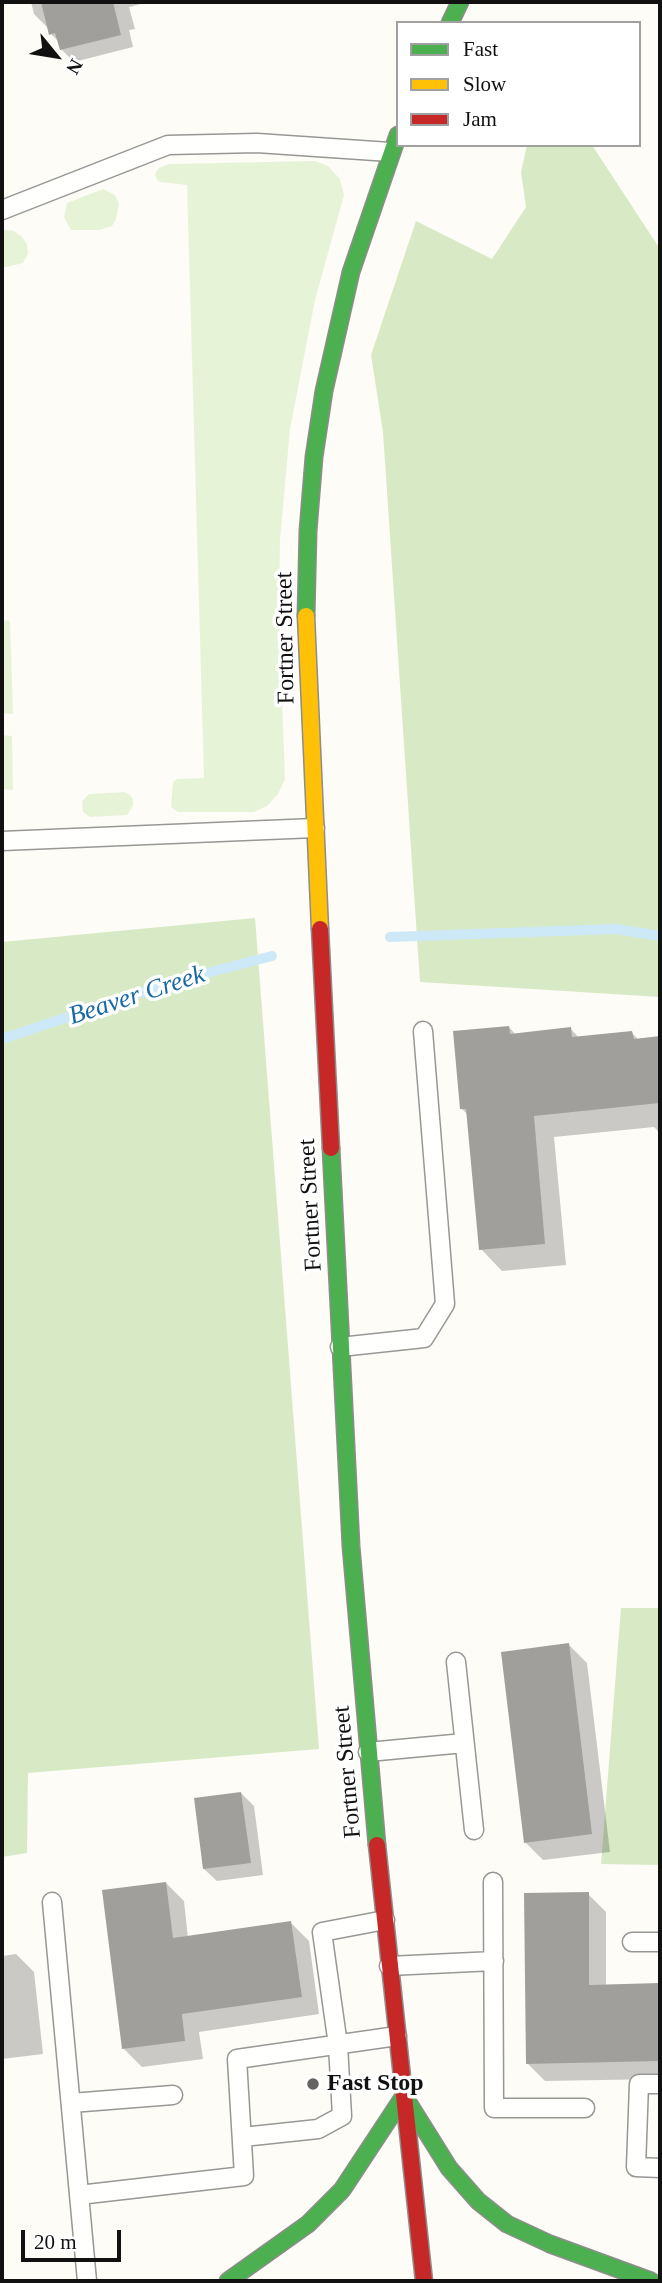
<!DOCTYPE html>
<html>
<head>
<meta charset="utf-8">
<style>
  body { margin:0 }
  #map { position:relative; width:662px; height:2283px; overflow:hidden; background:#fdfcf7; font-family:"Times New Roman",serif }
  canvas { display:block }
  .frame { position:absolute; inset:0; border:4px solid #111; pointer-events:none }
  .legend { position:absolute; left:396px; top:21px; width:245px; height:126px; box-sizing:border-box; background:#fff; border:2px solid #a0a0a0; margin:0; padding:9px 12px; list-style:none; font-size:21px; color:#111 }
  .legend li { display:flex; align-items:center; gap:14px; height:35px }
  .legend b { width:35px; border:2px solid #a0a0a0 }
  .north { position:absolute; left:21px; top:21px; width:70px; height:70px; -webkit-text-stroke:5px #fff; paint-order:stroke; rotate:120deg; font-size:19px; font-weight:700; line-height:28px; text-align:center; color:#111 }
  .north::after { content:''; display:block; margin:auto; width:24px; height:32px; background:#111; clip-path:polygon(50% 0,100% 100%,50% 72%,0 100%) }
  .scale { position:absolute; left:21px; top:2230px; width:100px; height:32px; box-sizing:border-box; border:4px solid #111; border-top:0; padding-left:9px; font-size:21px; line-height:24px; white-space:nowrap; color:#111; -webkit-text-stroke:5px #fff; paint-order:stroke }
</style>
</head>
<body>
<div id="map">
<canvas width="662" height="2283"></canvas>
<div class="frame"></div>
<ul class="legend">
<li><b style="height:9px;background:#4caf50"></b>Fast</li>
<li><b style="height:9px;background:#ffc107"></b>Slow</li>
<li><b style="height:9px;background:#c62828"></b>Jam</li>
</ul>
<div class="north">N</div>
<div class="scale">20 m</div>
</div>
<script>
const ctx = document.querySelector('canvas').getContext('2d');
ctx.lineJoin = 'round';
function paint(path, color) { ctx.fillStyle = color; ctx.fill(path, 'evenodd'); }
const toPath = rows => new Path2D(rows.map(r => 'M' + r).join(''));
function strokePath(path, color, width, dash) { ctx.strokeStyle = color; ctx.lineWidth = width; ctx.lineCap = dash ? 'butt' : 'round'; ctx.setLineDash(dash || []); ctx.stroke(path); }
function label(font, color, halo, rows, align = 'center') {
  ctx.font = font + ' "Times New Roman",serif'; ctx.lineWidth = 7; ctx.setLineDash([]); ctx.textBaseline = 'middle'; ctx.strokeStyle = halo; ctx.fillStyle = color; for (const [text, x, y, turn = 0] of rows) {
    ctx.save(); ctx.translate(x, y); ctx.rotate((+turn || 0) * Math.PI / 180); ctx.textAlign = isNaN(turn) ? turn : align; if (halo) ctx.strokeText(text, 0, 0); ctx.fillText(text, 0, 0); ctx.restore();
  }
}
paint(toPath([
  [315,161,328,166,340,179,344,195,315,300,290,429,280,540,279,624,285,779,278,794,267,806,254,812,178,812,171,807,173,782,177,779,204,778,187,185,161,182,157,180,155,174,159,168,169,164],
  [103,189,115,195,119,204,116,219,112,226,100,230,71,230,64,217,67,203],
  [5,230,14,231,22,237,27,244,28,254,23,263,2,268,2,231],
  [6,620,10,621,13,714,2,713,2,623],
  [2,735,12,736,13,790,2,789],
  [125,792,131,796,133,800,133,806,127,815,90,817,83,812,82,801,89,794]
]), '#e7f3d7');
paint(toPath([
  [527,145,592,145,660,249,660,997,420,982,383,432,371,355,416,221,492,259,526,207,521,172],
  [255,918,319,1749,28,1773,27,1853,2,1857,2,942],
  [621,1608,660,1608,660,1865,601,1864]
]), '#d8eac5');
paint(toPath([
  [31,2,140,2,141,4,129,7,135,29,129,30,133,47,74,62,61,49,59,42,51,34,49,26,47,27,34,14],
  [509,1027,516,1035,571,1029,579,1038,632,1033,639,1040,660,1038,660,1133,654,1127,554,1137,566,1265,502,1271,481,1249,468,1115,462,1109],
  [569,1645,587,1663,610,1852,543,1860,525,1842],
  [241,1793,254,1806,263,1875,217,1881,204,1869],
  [166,1883,184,1901,188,1938,291,1923,309,1941,319,2014,199,2032,203,2059,142,2067,124,2049],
  [588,1894,606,1912,606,1986,660,1985,660,2079,545,2081,527,2063],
  [16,1954,34,1972,43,2054,2,2059,2,1956]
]), '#0003');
strokePath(toPath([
  [390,937,616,929,660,936],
  [2,1039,176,981,272,956]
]), '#cde8f7', 10);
paint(toPath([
  [41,2,113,2,121,35,60,50,55,33,49,35],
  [509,1026,510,1034,571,1027,572,1037,632,1031,634,1039,660,1036,660,1103,534,1116,545,1244,479,1250,466,1109,460,1109,453,1031],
  [569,1643,592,1834,524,1843,501,1652],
  [241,1792,251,1863,203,1869,194,1798],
  [166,1882,173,1938,291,1921,302,1997,182,2014,185,2041,122,2049,102,1890],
  [589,1892,589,1985,660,1983,660,2061,526,2064,524,1893]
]), '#a19f9c');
const lane = toPath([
  [2,210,168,145,257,143,390,152],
  [2,841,315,828],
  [340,1347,424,1338,445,1304,423,1031],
  [456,1662,474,1830],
  [368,1752,464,1743],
  [493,1882,494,2108,585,2108],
  [52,1902,87,2281],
  [632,1942,660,1942],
  [389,1966,494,1961],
  [660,2084,639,2084,636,2167,660,2168],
  [71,2103,173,2095],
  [243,2137,318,2129,342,2116,338,2045,322,1932,385,1920],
  [79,2195,244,2176,237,2059,397,2036]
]);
const fast = toPath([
  [450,23,460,2],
  [306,616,308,531,314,457,324,391,351,272,398,135],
  [331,1148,351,1546,377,1845],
  [228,2281,308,2224,342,2190,404,2096,449,2168,478,2201,507,2224,550,2244,651,2281]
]);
const slow = toPath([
  [306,616,320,929]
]);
const jam = toPath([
  [320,929,331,1148],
  [377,1845,424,2281]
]);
strokePath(lane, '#979795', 21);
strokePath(fast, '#8e8d8b', 19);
strokePath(slow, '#8e8d8b', 19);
strokePath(jam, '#8e8d8b', 19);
strokePath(lane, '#fffffe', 18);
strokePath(fast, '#4caf50', 16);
strokePath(slow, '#ffc107', 16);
strokePath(jam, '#c62828', 16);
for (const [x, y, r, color] of [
  [313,2084,7,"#646362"]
]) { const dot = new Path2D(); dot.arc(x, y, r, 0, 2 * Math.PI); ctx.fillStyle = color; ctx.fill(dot); strokePath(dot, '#fff', 2.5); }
label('24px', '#111', '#fff', [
  ["Fortner Street",286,638,-91],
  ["Fortner Street",311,1205,-93],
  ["Fortner Street",348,1772,-95]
]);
label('bold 24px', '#111', '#fff', [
  ["Fast Stop",327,2084]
], 'left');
label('italic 26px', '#1768a6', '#fff', [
  ["Beaver Creek",137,996,-18]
]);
</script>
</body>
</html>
